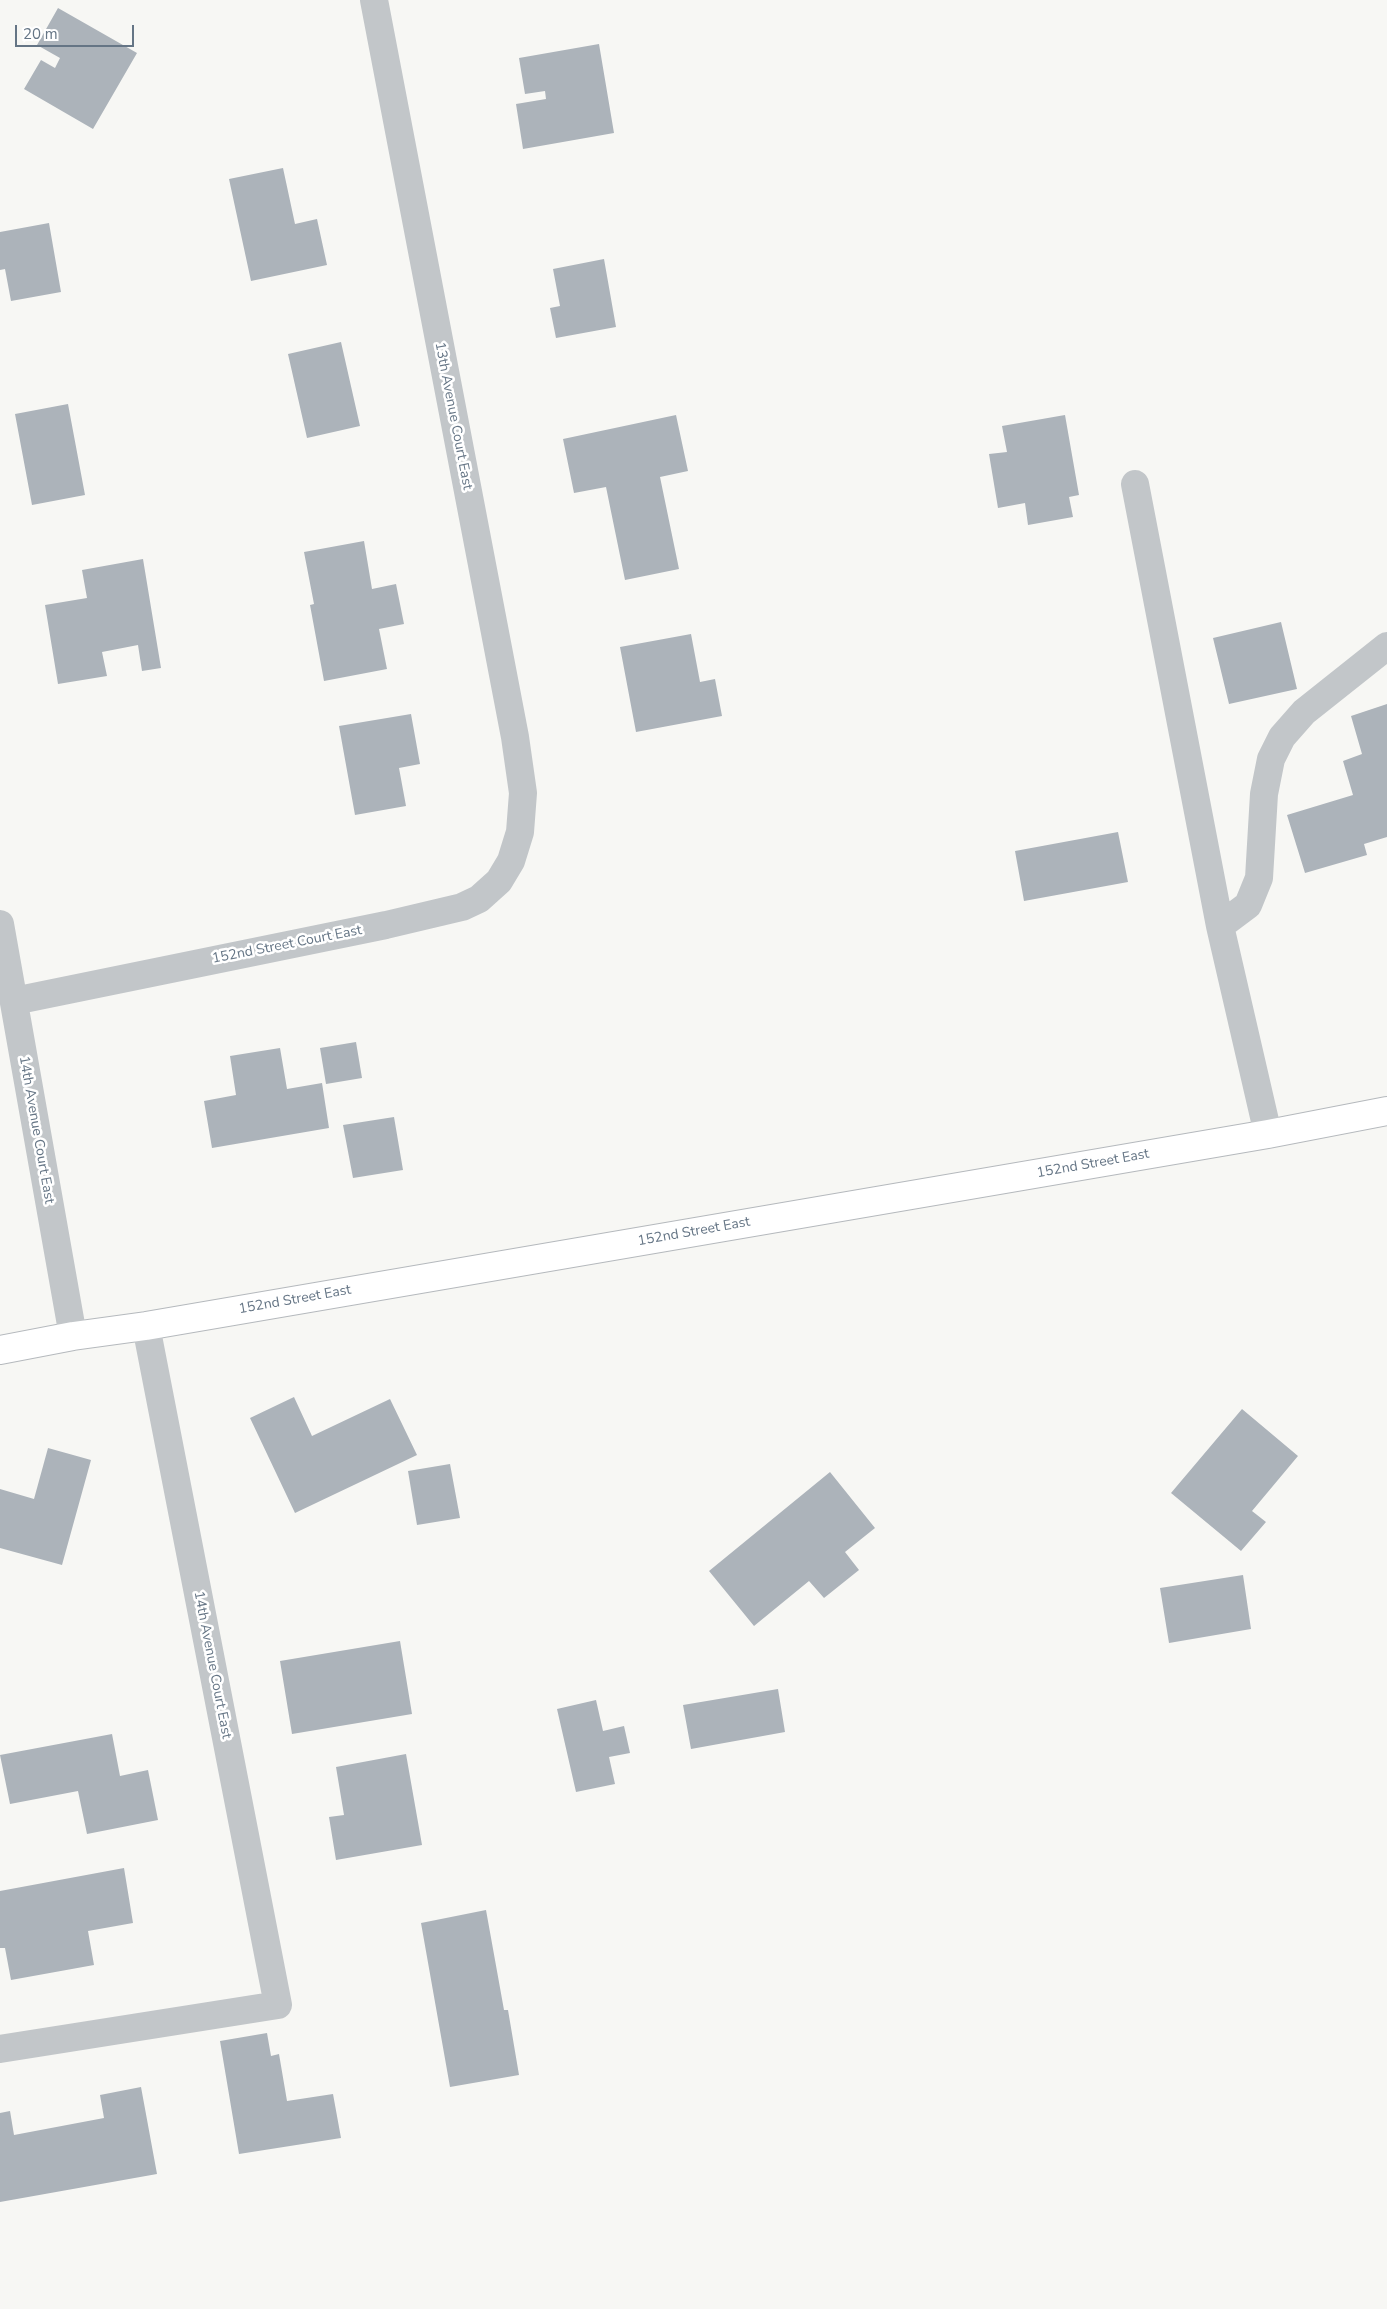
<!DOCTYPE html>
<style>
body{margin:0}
#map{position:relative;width:1387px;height:2309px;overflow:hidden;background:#f7f7f4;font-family:"Nunito Sans",sans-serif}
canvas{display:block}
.scale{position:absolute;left:15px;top:25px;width:119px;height:22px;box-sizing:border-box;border:2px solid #657585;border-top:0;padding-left:6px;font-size:15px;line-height:18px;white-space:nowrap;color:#657585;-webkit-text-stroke:4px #fff;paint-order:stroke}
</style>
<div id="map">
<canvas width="1387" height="2309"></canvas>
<div class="scale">20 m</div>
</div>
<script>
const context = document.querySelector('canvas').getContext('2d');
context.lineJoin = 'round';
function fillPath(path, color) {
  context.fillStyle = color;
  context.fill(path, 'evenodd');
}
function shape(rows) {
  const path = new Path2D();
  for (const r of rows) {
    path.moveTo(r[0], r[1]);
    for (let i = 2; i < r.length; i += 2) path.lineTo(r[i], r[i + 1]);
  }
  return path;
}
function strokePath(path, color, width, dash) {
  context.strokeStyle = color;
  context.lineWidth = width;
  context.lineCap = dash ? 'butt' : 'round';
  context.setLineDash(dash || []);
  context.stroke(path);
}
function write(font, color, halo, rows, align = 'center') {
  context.font = font + ' "Nunito Sans",sans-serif';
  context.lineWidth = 5;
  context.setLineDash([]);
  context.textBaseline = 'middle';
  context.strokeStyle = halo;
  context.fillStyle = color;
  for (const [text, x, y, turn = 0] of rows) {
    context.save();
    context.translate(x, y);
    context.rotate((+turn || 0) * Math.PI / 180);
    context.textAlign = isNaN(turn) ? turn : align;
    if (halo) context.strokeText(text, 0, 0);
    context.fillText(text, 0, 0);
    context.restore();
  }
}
const building = shape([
 [58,8,137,53,93,129,24,89,41,60,55,68,60,58,37,45],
 [599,44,614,133,523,149,516,104,546,99,545,91,525,94,519,58],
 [283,168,295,224,317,219,327,265,251,281,229,179],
 [49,223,61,292,11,301,5,269,0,270,0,232],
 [604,259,616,327,556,338,550,308,560,306,553,269],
 [341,342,360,426,307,438,288,354],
 [68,404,85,495,32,505,15,414],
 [676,415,688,471,660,477,679,569,625,580,606,487,574,493,563,439],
 [1065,415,1079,495,1069,497,1073,517,1028,525,1025,503,998,508,989,454,1007,452,1002,426],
 [364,541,372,589,396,584,404,624,379,629,387,669,324,681,310,605,314,604,304,552],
 [143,559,161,668,142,671,138,645,102,652,107,676,58,684,45,605,87,598,82,570],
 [1281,622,1297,689,1229,704,1213,638],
 [691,634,700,682,715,679,722,716,636,732,620,647],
 [1387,704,1387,837,1364,844,1367,855,1305,873,1287,815,1353,795,1343,761,1362,754,1351,716],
 [411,714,420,764,399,768,406,806,355,815,339,726],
 [1118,832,1128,882,1024,901,1015,851],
 [356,1042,362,1078,326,1084,320,1048],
 [280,1048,287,1089,322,1083,329,1128,212,1148,204,1101,236,1095,230,1056],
 [394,1117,403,1170,353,1178,343,1125],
 [294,1397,312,1436,390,1399,417,1455,295,1513,250,1418],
 [1242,1409,1298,1456,1252,1511,1266,1522,1241,1551,1171,1493],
 [48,1448,91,1460,62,1565,0,1548,0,1489,34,1499],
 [450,1464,460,1518,417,1525,408,1471],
 [830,1472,875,1528,845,1552,859,1570,824,1598,809,1581,754,1626,709,1571],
 [1243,1575,1251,1629,1169,1643,1160,1588],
 [400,1641,412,1714,292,1734,280,1661],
 [778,1689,785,1732,691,1749,683,1705],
 [596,1700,603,1731,624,1726,630,1753,609,1757,615,1784,576,1792,557,1709],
 [112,1734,120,1776,148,1770,158,1820,87,1834,78,1791,10,1804,0,1755],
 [406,1754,422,1845,336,1860,329,1817,344,1815,336,1767],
 [124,1868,133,1923,88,1931,94,1965,11,1980,5,1948,0,1948,0,1891],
 [486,1910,504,2010,508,2010,519,2075,450,2087,421,1923],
 [267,2033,271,2056,279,2054,287,2101,333,2094,341,2138,239,2154,220,2041],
 [141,2087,157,2174,0,2202,0,2113,10,2111,14,2135,104,2118,100,2095]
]);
const minor = shape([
 [1135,484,1220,926,1268,1134],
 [0,924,73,1336],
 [1220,926,1248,905,1259,878,1264,794,1271,759,1282,737,1304,712,1387,646],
 [14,1001,386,925,462,907,479,899,499,881,511,861,520,832,523,793,515,737,374,0],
 [0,2049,278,2005,146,1326]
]);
const major = shape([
 [0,1350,73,1336,146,1326,1268,1134,1387,1111]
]);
const streetNames = [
 ["13th Avenue Court East",453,416,79],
 ["152nd Street Court East",287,945,-11],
 ["14th Avenue Court East",36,1130,80],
 ["152nd Street East",1093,1164,-10],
 ["152nd Street East",694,1232,-10],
 ["152nd Street East",295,1300,-10],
 ["14th Avenue Court East",212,1665,79]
];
fillPath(building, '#acb3ba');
strokePath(major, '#b5b9bd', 30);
strokePath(minor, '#c2c6c9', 28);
strokePath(major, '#fff', 28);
write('14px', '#657585', '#fff', streetNames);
</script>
